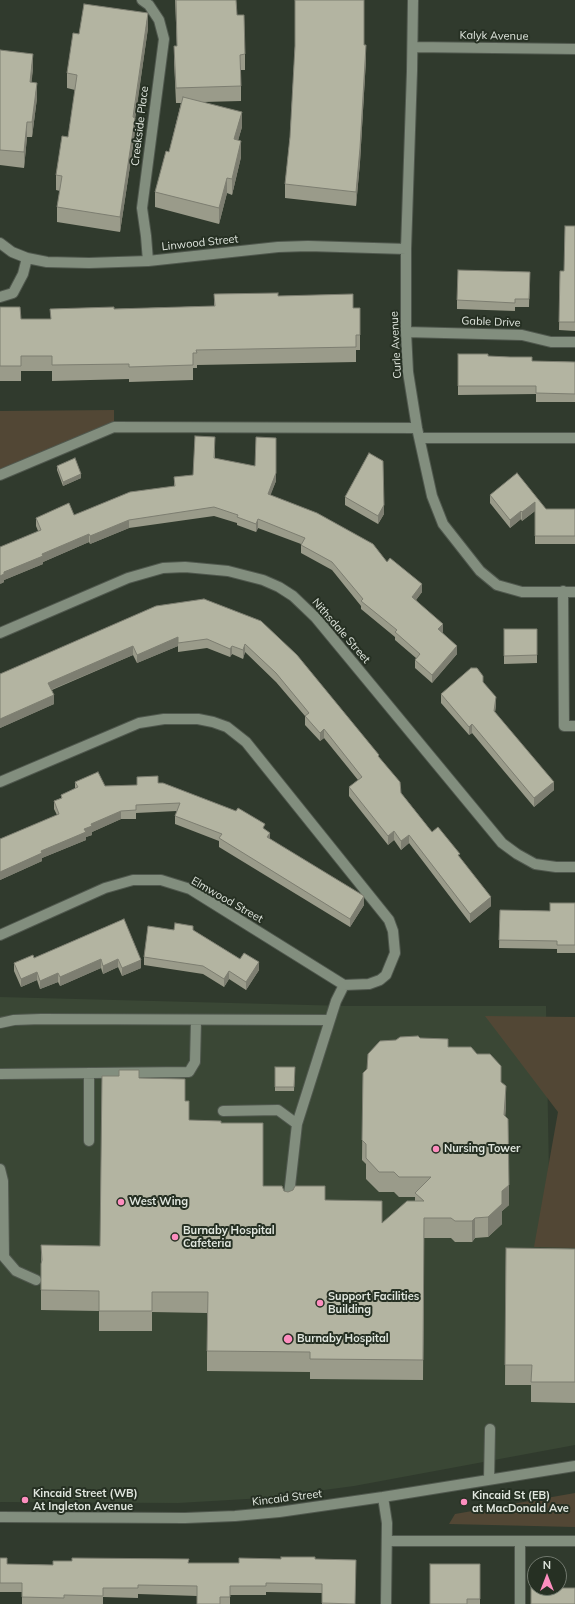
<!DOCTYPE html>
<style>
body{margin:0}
#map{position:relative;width:575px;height:1604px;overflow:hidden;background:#303a2d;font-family:Mulish,sans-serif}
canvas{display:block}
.north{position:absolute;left:527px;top:1556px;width:40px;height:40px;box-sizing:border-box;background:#263023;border:1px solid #71796e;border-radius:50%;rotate:0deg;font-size:11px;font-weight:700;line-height:16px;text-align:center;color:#e1e7df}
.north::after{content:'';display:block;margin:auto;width:14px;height:18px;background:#fd8ebf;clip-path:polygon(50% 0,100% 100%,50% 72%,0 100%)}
</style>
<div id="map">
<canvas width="575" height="1604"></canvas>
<div class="north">N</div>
</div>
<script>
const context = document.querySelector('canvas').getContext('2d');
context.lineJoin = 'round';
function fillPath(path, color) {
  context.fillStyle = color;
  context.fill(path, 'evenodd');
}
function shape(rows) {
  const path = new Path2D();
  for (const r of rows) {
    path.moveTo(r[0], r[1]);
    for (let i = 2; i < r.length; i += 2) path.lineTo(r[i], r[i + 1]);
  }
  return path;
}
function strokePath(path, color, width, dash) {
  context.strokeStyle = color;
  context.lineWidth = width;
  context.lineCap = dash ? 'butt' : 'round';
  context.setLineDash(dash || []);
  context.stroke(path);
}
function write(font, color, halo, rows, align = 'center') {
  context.font = font + ' Mulish,sans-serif';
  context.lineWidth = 4;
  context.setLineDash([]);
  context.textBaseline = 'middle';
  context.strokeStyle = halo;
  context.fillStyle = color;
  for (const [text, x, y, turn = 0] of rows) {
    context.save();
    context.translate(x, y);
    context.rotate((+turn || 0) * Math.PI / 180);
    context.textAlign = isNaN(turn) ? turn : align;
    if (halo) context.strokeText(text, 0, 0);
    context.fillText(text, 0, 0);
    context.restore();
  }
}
const built = shape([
 [0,997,348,1006,546,1006,550,1231,575,1232,575,1445,354,1486,264,1498,178,1503,0,1502]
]);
const green = shape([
 [114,410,114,427,0,475,0,411],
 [485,1016,575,1017,575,1248,534,1247,558,1112],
 [575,1493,575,1527,449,1524,455,1514]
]);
const minor = shape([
 [142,0,149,5,159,20,164,39,142,208,146,236,148,261],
 [413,0,412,71,406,249,406,332,408,372,417,428,432,496,443,524,480,571,497,585,522,592,575,592],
 [413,47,575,49],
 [0,243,12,252,27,258,47,262,89,263,148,261,278,247,308,246,406,249],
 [0,297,13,293,23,274,27,258],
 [406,332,522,335,551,342,575,342],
 [420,438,575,438],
 [0,475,114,427,417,428],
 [563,591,564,726,575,726],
 [0,633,128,578,163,568,185,567,228,571,263,580,279,587,293,596,316,618,502,843,517,854,535,864,556,867,575,867],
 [0,782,139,723,164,719,198,719,213,722,227,727,246,742,389,920,393,931,395,953,386,975,380,980,369,984,344,985],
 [0,935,105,888,133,880,161,880,190,889,344,985],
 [0,1023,14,1020,41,1019,330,1020],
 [89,1073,89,1141],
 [0,1074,189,1072,195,1062,196,1021],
 [223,1111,278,1110,297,1124],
 [0,1169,3,1181,4,1257,16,1271,36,1280],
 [288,1204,297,1124,336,1001,344,985],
 [489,1480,490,1429],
 [383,1497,387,1523,386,1604],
 [0,1517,185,1518,235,1516,279,1512,383,1497,575,1466],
 [387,1541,575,1541],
 [520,1541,520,1604]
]);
const wall = shape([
 [175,0,236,0,237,15,245,54,245,70,241,70,241,101,203,102,242,127,238,140,241,157,232,195,227,193,219,224,155,207,155,192,169,152,181,103,176,103,174,61,174,46,177,46],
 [148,28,135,119,135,133,120,232,57,222,57,207,60,191,56,190,56,175,68,137,75,90,67,88,67,73,79,34],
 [364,45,366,59,360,162,356,206,285,198,285,184,290,137,295,46],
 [0,50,33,69,31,82,37,98,32,137,27,137,24,168,0,165],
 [575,226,575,331,559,330,560,271,564,271],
 [530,272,529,307,515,307,515,311,457,309,457,300],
 [214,294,278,296,353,308,360,335,360,350,356,350,356,362,197,365,197,368,193,368,193,380,129,382,129,379,52,381,52,371,21,371,21,381,0,381,0,307,21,319,50,319,114,309,214,306],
 [458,354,488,356,532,361,575,362,575,402,536,402,536,394,458,395],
 [215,445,215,458,276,481,270,495,387,562,422,592,416,600,443,632,442,632,457,654,432,683,415,668,415,660,416,658,395,640,395,637,361,609,361,606,332,570,301,553,301,544,258,528,256,532,237,525,237,523,214,516,129,528,90,544,89,542,43,562,43,564,4,580,4,582,0,584,38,531,36,526,36,518,74,515,174,486,174,477,193,475],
 [57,466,81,478,63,486,57,470],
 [490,495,546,509,575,509,575,544,535,544,535,511,522,521,521,519,510,528,490,503],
 [345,497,384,514,378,524,345,505],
 [204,599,379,758,401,793,432,832,460,858,491,906,470,923,409,843,401,850,394,840,388,845,349,796,349,787,358,780,324,738,320,741,305,725,305,716,276,682,245,652,243,659,232,654,230,657,207,648,178,652,178,646,137,663,133,655,52,690,54,704,0,728,0,674],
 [504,629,537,629,537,663,504,664],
 [483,682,496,705,495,712,554,790,534,807,472,733,469,735,441,703,441,694],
 [137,777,158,783,265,830,270,839,364,905,350,927,219,847,219,841,175,824,175,816,177,811,136,813,136,819,121,819,92,832,92,835,86,837,86,840,42,858,42,861,0,880,0,839,57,815,54,809,54,801,61,798,61,795,75,789,75,782,105,786,137,785],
 [575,903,575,953,557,953,557,949,499,948,500,910,550,911],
 [124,919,141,968,122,976,118,967,103,974,101,968,60,986,58,982,40,989,37,980,21,987,14,971,14,963,34,958],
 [174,930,193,930,240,959,259,970,246,990,229,979,224,987,203,974,144,965,144,957],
 [420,1038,448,1047,501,1082,506,1106,505,1116,509,1205,502,1211,502,1224,488,1237,475,1238,472,1242,455,1242,451,1238,424,1238,423,1380,310,1379,310,1372,207,1371,207,1313,152,1312,152,1331,99,1331,99,1311,41,1310,41,1245,100,1246,139,1078,185,1101,189,1120,221,1123,263,1186,288,1192,325,1200,382,1223,415,1201,415,1197,399,1197,394,1192,379,1192,366,1179,366,1164,362,1160,363,1073,396,1040],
 [275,1067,295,1067,294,1091,275,1091],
 [506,1248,575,1249,575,1403,531,1402,531,1385,505,1385],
 [0,1558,7,1564,53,1565,188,1563,239,1563,315,1559,355,1604,322,1604,322,1593,266,1592,266,1595,230,1595,230,1604,197,1604,197,1596,138,1594,138,1598,103,1597,103,1604,22,1604,22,1592,0,1592],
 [480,1564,480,1604,430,1604]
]);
const shadedWall = shape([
 [148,13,148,28,135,119,135,133,120,232,120,217],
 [366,45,366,59,360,162,356,206,356,192],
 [33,54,33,69,30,98,30,82],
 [37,83,37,98,32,137,32,122],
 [242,112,242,127,234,155,234,139],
 [27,122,27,137,24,168,24,152],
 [241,141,241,157,232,195,232,179],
 [227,178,227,193,219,224,219,208],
 [276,438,276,481,268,502,268,494],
 [81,474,81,478,63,486,63,482],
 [535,502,535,511,522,521,522,512],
 [384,505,384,514,378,524,378,516],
 [521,511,521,519,510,528,510,520],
 [258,519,258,528,256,532,256,524],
 [129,520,129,528,90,544,90,536],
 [89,534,89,542,43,562,43,564,4,580,4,582,0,584,0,576,4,572,42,554],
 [422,584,422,592,412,605,412,597],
 [443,624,443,632,438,637,438,629],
 [178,637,178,646,137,663,137,655],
 [245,644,245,652,243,659,243,650],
 [133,646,133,655,48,691,48,683],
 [232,646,232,654,230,657,230,649],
 [457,646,457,654,432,683,432,675],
 [54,695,54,704,0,728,0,719],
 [496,697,496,705,494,719,494,711],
 [472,724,472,733,469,735,469,727],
 [324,729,324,738,320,741,320,733],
 [554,782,554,790,534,807,534,798],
 [121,811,121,819,92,832,92,835,86,837,86,840,42,858,42,861,0,880,0,872,84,829,91,824],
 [394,831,394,840,388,845,388,836],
 [270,833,270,841,267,837],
 [409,835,409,843,401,850,401,841],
 [364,896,364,905,350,927,350,919],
 [491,897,491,906,470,923,470,914],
 [101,959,101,968,60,986,60,977],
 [118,959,118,967,103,974,103,966],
 [141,960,141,968,122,976,122,968],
 [259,962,259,970,246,990,246,982],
 [229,971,229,979,224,987,224,979],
 [37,972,37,980,21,987,21,979],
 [58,973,58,982,40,989,40,981],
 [506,1086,506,1106,504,1135,504,1115],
 [509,1185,509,1205,502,1211,502,1224,488,1237,488,1217,502,1191],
 [475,1218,475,1238,472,1242,472,1221]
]);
const building = shape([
 [176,0,236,0,237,15,244,15,245,54,240,55,241,86,176,88,174,46,177,46,176,0],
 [295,0,364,0,364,45,366,45,360,148,356,192,285,184,290,137,295,46,295,0],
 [84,4,148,13,133,117,135,118,120,217,57,207,62,176,56,175,62,136,68,137,77,75,67,73,73,33,79,34,84,4],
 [0,50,33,54,30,82,37,83,32,122,27,122,24,152,0,150,0,50],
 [183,97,242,112,234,139,241,141,232,179,227,178,219,208,155,192,166,151,169,152,183,97],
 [565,226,575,226,575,322,559,322,560,271,564,271,565,226],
 [458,270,530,272,529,299,515,299,515,303,457,300,458,270],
 [278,293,278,296,353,294,353,308,360,308,360,335,356,335,356,347,196,350,197,353,193,353,193,365,129,367,129,364,52,365,52,356,21,356,21,366,0,366,0,307,20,307,21,319,51,319,50,309,114,307,114,309,215,306,214,294,278,293],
 [458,354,488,354,488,356,510,357,532,357,532,361,575,362,575,394,536,393,536,386,458,386,458,354],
 [195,436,215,437,214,458,255,466,256,437,276,438,276,473,268,494,317,513,373,544,387,562,390,558,422,584,412,597,443,624,438,629,457,646,432,675,415,660,420,654,395,632,397,630,361,601,363,599,332,562,301,545,305,538,258,519,256,524,237,517,238,515,214,507,129,520,90,536,89,534,42,554,43,556,4,572,4,574,0,576,0,547,41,530,36,518,69,503,74,515,130,492,175,486,174,477,193,475,195,436],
 [369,453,383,461,384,505,378,516,345,497,369,453],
 [75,458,81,474,63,482,57,466,75,458],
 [517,473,546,509,575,509,575,536,535,536,535,502,522,512,521,511,510,520,490,495,517,473],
 [204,599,261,621,297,655,379,755,378,756,400,782,401,793,432,832,438,827,460,854,458,855,491,897,470,914,409,835,401,841,394,831,388,836,349,787,362,777,324,729,320,733,305,716,309,713,276,673,245,644,243,650,232,646,230,649,207,639,178,643,178,637,137,655,133,646,48,683,54,695,0,719,0,674,156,606,204,599],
 [504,629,537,629,537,655,504,656,504,629],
 [471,668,477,668,483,676,483,682,496,697,494,711,554,782,534,798,472,724,469,727,441,694,471,668],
 [98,772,105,786,137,785,137,777,158,776,158,783,163,783,236,811,238,808,265,824,263,828,270,833,267,837,364,896,350,919,219,838,222,834,175,816,180,803,136,805,136,810,121,811,91,824,92,826,84,829,86,832,41,851,42,853,0,872,0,839,59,814,54,801,62,798,61,795,78,787,75,782,98,772],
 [550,903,575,903,575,945,557,945,557,941,499,940,500,910,550,911,550,903],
 [124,919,141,960,122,968,118,959,103,966,101,959,60,977,58,973,40,981,37,972,21,979,14,963,33,955,34,958,124,919],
 [175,923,193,926,193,930,240,959,244,953,259,962,246,982,229,971,224,979,203,966,144,957,148,926,174,930,175,923],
 [418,1036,420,1038,448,1039,448,1047,471,1047,477,1054,490,1054,501,1066,501,1082,506,1086,504,1115,508,1119,509,1185,502,1191,502,1204,488,1217,475,1218,472,1221,455,1221,451,1218,424,1218,423,1360,310,1359,310,1352,207,1351,208,1292,152,1292,152,1311,99,1311,99,1291,41,1290,41,1264,42,1260,41,1245,100,1246,102,1076,119,1076,119,1070,139,1070,139,1078,185,1079,185,1101,189,1101,189,1120,221,1121,221,1123,263,1123,263,1186,282,1186,284,1191,288,1192,293,1190,295,1186,325,1186,325,1200,382,1201,382,1223,407,1201,424,1201,415,1193,431,1177,399,1177,394,1172,379,1172,366,1158,366,1144,362,1140,363,1073,367,1069,368,1054,380,1041,396,1040,400,1037,418,1036],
 [275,1067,295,1067,294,1087,275,1087,275,1067],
 [506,1248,575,1249,575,1382,531,1382,532,1365,505,1365,506,1248],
 [281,1557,315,1557,315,1559,356,1560,355,1604,322,1603,322,1584,266,1583,266,1586,230,1586,230,1597,220,1597,220,1604,197,1604,197,1586,138,1585,138,1588,103,1588,103,1596,64,1595,64,1598,22,1597,22,1583,0,1583,0,1558,7,1558,7,1564,53,1565,53,1561,72,1561,72,1558,189,1559,188,1563,239,1563,239,1558,281,1559,281,1557],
 [430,1564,480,1564,480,1599,467,1599,467,1604,430,1604,430,1564],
 [531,1587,535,1587,535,1588,575,1588,575,1604,531,1604,531,1587]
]);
const markers = [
 [436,1149,4,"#fd8ebf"],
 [121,1202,4,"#fd8ebf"],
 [175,1237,4,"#fd8ebf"],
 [320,1303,4,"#fd8ebf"],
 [288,1339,5,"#fd8ebf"],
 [25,1500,4,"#fd8ebf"],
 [464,1502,4,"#fd8ebf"]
];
const streetNames = [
 ["Kalyk Avenue",494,36,1],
 ["Creekside Place",140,126,-83],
 ["Linwood Street",200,243,-6],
 ["Gable Drive",491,322,2],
 ["Curle Avenue",396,345,-93],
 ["Nithsdale Street",341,631,49],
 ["Elmwood Street",227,900,30],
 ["Kincaid Street",287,1498,-7]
];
const poiNames = [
 ["Nursing Tower",444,1149],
 ["West Wing",129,1202],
 ["Burnaby Hospital",183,1231],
 ["Cafeteria",183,1244],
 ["Support Facilities",328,1297],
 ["Building",328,1310],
 ["Burnaby Hospital",297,1339],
 ["Kincaid Street (WB)",33,1494],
 ["At Ingleton Avenue",33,1507],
 ["Kincaid St (EB)",472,1496],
 ["at MacDonald Ave",472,1509]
];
fillPath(built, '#3a4735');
fillPath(green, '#524735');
strokePath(minor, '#50584e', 12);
strokePath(minor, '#828e7e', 10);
fillPath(wall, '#9a9b8a');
fillPath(shadedWall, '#7d7e71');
fillPath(building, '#b3b4a1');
strokePath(building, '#7d7e71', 1);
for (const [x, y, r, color] of markers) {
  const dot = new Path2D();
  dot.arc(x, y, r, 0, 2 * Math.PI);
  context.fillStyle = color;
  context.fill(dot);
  strokePath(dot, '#263023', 1.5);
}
write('11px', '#e1e7df', '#263023', streetNames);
write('bold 11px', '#e1e7df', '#263023', poiNames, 'left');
</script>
